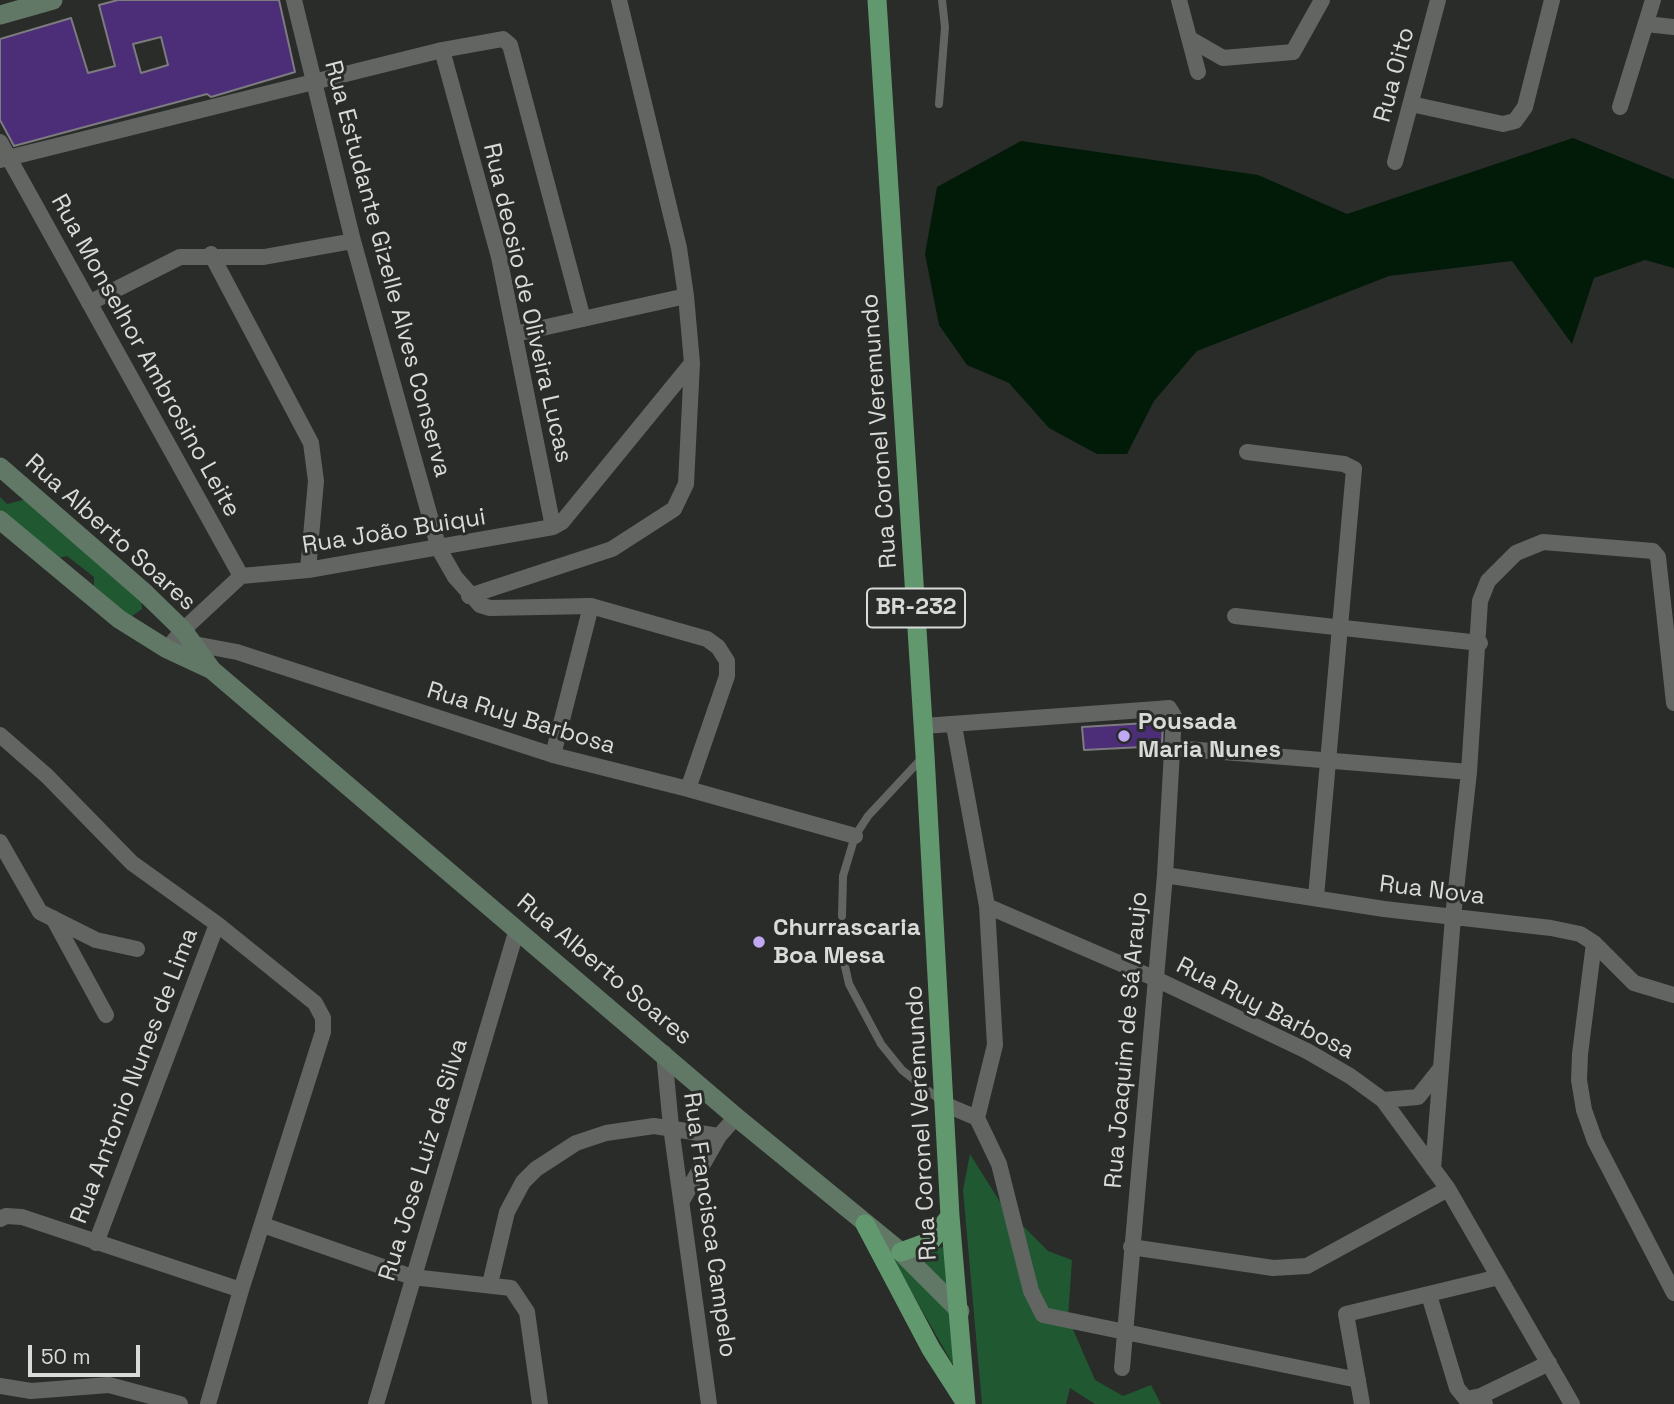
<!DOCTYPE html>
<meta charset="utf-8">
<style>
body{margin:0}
#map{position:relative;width:1674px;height:1404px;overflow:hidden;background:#292c29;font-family:"Space Grotesk",sans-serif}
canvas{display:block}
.scale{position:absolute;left:28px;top:1345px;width:112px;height:32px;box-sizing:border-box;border:4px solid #d9dbd9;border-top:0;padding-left:9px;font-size:21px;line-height:24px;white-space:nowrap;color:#d9dbd9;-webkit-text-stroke:5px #292c29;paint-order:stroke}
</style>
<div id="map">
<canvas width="1674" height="1404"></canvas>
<div class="scale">50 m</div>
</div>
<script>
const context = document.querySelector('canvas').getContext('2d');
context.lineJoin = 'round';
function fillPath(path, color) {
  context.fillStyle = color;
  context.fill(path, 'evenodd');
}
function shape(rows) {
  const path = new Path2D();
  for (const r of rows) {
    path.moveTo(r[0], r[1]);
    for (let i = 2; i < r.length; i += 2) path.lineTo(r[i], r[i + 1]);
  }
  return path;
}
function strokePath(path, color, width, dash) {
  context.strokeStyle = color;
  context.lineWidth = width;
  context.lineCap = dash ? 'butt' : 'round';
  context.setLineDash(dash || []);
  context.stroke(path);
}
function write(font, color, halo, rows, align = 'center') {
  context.font = font + ' "Space Grotesk",sans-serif';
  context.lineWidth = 6;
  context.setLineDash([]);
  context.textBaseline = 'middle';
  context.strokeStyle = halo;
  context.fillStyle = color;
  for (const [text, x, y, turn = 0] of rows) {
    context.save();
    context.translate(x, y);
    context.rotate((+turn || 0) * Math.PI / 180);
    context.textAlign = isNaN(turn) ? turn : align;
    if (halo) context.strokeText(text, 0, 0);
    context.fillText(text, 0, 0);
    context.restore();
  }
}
const green = shape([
 [0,497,7,504,27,499,141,601,142,609,129,618,94,588,94,577,67,556,54,559,0,513],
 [970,1154,1002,1205,1048,1251,1072,1260,1068,1318,1095,1380,1123,1396,1151,1385,1161,1404,1095,1404,1070,1388,1066,1404,982,1404,963,1190],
 [879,1235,955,1320,959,1375],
 [943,1247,951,1292,917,1253]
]);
const water = shape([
 [1573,138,1674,179,1674,268,1645,260,1594,278,1572,344,1512,261,1389,276,1197,351,1154,401,1127,454,1097,454,1049,428,1009,383,967,365,939,325,925,254,937,187,1021,141,1258,175,1347,214]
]);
const building = shape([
 [118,0,279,0,295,72,211,97,207,94,14,146,0,120,0,39,71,18,88,73,115,66,99,5,118,0],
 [161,37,168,65,141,73,133,44,161,37],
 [1163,722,1162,746,1084,750,1082,727,1163,722]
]);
const service = shape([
 [939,104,945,27,942,0],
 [842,916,843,876,855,836,868,816,923,757],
 [844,962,849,984,881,1044,902,1070,940,1100]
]);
const minor = shape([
 [294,0,353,241,439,549,455,577,480,605,490,608,591,606,707,639,718,647,727,661,727,676,688,789],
 [1179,0,1198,72],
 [1646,24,1674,27],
 [1190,39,1223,58,1293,52,1322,0],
 [442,50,499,257,553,527],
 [1411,104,1503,124,1515,121,1525,107,1552,0],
 [1620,107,1653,0],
 [0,142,241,576],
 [0,160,442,50,503,39,510,45,583,319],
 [1395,162,1438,0],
 [211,254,311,443,316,481,308,570],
 [89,303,180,257,264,257,353,241],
 [515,334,686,296],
 [1247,452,1344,464,1354,469,1316,897],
 [241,576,308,570,553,527,562,522,692,363],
 [469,596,612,549,674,509,686,484,692,363,686,296,679,248,619,0],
 [1235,616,1480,643],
 [167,649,183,630,241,576],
 [187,650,194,644,237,652,553,755,688,789,855,836],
 [924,726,1157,709,1169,708,1174,716,1165,875,1122,1368],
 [954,726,987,906,995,1045,977,1118],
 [0,735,47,776,132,863,217,924,315,1003,323,1018,323,1032,241,1290,208,1404],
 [1174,748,1469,772],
 [553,755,591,606],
 [0,842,40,912,96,940,137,949],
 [1165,875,1384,909,1551,928,1580,934,1594,943,1634,983,1674,995],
 [987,906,1156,979,1307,1051,1350,1076,1383,1100,1448,1189,1572,1404],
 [53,918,106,1015],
 [1594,943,1580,1054,1579,1080,1584,1110,1595,1141,1674,1293],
 [664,1053,671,1127,709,1404],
 [1383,1100,1418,1097,1441,1068],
 [944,1104,977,1118,999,1164,1031,1291,1043,1315,1358,1380],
 [1433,1169,1453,917,1469,772,1480,601,1488,581,1516,553,1543,542,1653,551,1658,557,1674,703],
 [683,1199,719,1136,736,1117],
 [0,1219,6,1216,22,1217,241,1290],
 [263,1225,412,1277,511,1288,527,1312,540,1404],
 [96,1243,217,924],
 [1131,1247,1273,1268,1307,1266,1448,1189],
 [490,1284,507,1212,523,1182,536,1169,576,1143,606,1133,654,1126,719,1136],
 [1429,1295,1457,1388,1466,1399,1481,1396],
 [0,1386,31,1391,109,1385,180,1404],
 [376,1404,517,929],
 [1362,1404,1346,1314,1499,1277],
 [1485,1404,1481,1396,1549,1363]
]);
const secondary = shape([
 [0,15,53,0],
 [0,467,145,593,183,630,212,670,736,1117,901,1252,960,1311],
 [0,520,119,619,167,649,212,670]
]);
const trunk = shape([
 [877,0,925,755,950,1216,966,1404],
 [865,1224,931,1349,965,1402],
 [901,1252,931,1241,950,1216]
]);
const markers = [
 [1124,736,7,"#c1a8f3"],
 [759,942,7,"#c1a8f3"]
];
const shields = [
 [916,608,98]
];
const shieldNames = [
 ["BR-232",916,608]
];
const streetNames = [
 ["Rua Oito",1395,75,-75],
 ["Rua Estudante Gizelle Alves Conserva",387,269,75],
 ["Rua deosio de Oliveira Lucas",527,303,77],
 ["Rua Monselhor Ambrosino Leite",145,356,61],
 ["Rua Coronel Veremundo",880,431,-94],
 ["Rua João Buiqui",394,532,-9],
 ["Rua Alberto Soares",110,533,42],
 ["Rua Ruy Barbosa",521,719,17],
 ["Rua Nova",1432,891,7],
 ["Rua Alberto Soares",604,970,40],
 ["Rua Ruy Barbosa",1265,1009,27],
 ["Rua Joaquim de Sá Araujo",1127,1040,-85],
 ["Rua Antonio Nunes de Lima",135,1076,-69],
 ["Rua Coronel Veremundo",922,1123,-93],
 ["Rua Jose Luiz da Silva",424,1160,-73],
 ["Rua Francisca Campelo",709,1225,82]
];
const poiNames = [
 ["Pousada",1138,722],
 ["Maria Nunes",1138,750],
 ["Churrascaria",773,928],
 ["Boa Mesa",773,956]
];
fillPath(green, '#205931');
fillPath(water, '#021b08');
fillPath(building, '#4c2d78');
strokePath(building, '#7c7b7f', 2);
strokePath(service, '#626562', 8);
strokePath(minor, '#626562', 16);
strokePath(secondary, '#627866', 19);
strokePath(trunk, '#62986e', 19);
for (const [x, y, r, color] of markers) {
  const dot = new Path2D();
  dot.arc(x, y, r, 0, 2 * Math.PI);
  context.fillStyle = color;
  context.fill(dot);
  strokePath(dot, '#292c29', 2.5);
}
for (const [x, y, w] of shields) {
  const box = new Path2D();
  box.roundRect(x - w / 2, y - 19.5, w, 39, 5);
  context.fillStyle = '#292c29';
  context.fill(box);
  strokePath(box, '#d9dbd9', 2);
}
write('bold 23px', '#d9dbd9', null, shieldNames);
write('24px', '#d9dbd9', '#292c29', streetNames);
write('bold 24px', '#d9dbd9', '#292c29', poiNames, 'left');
</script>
